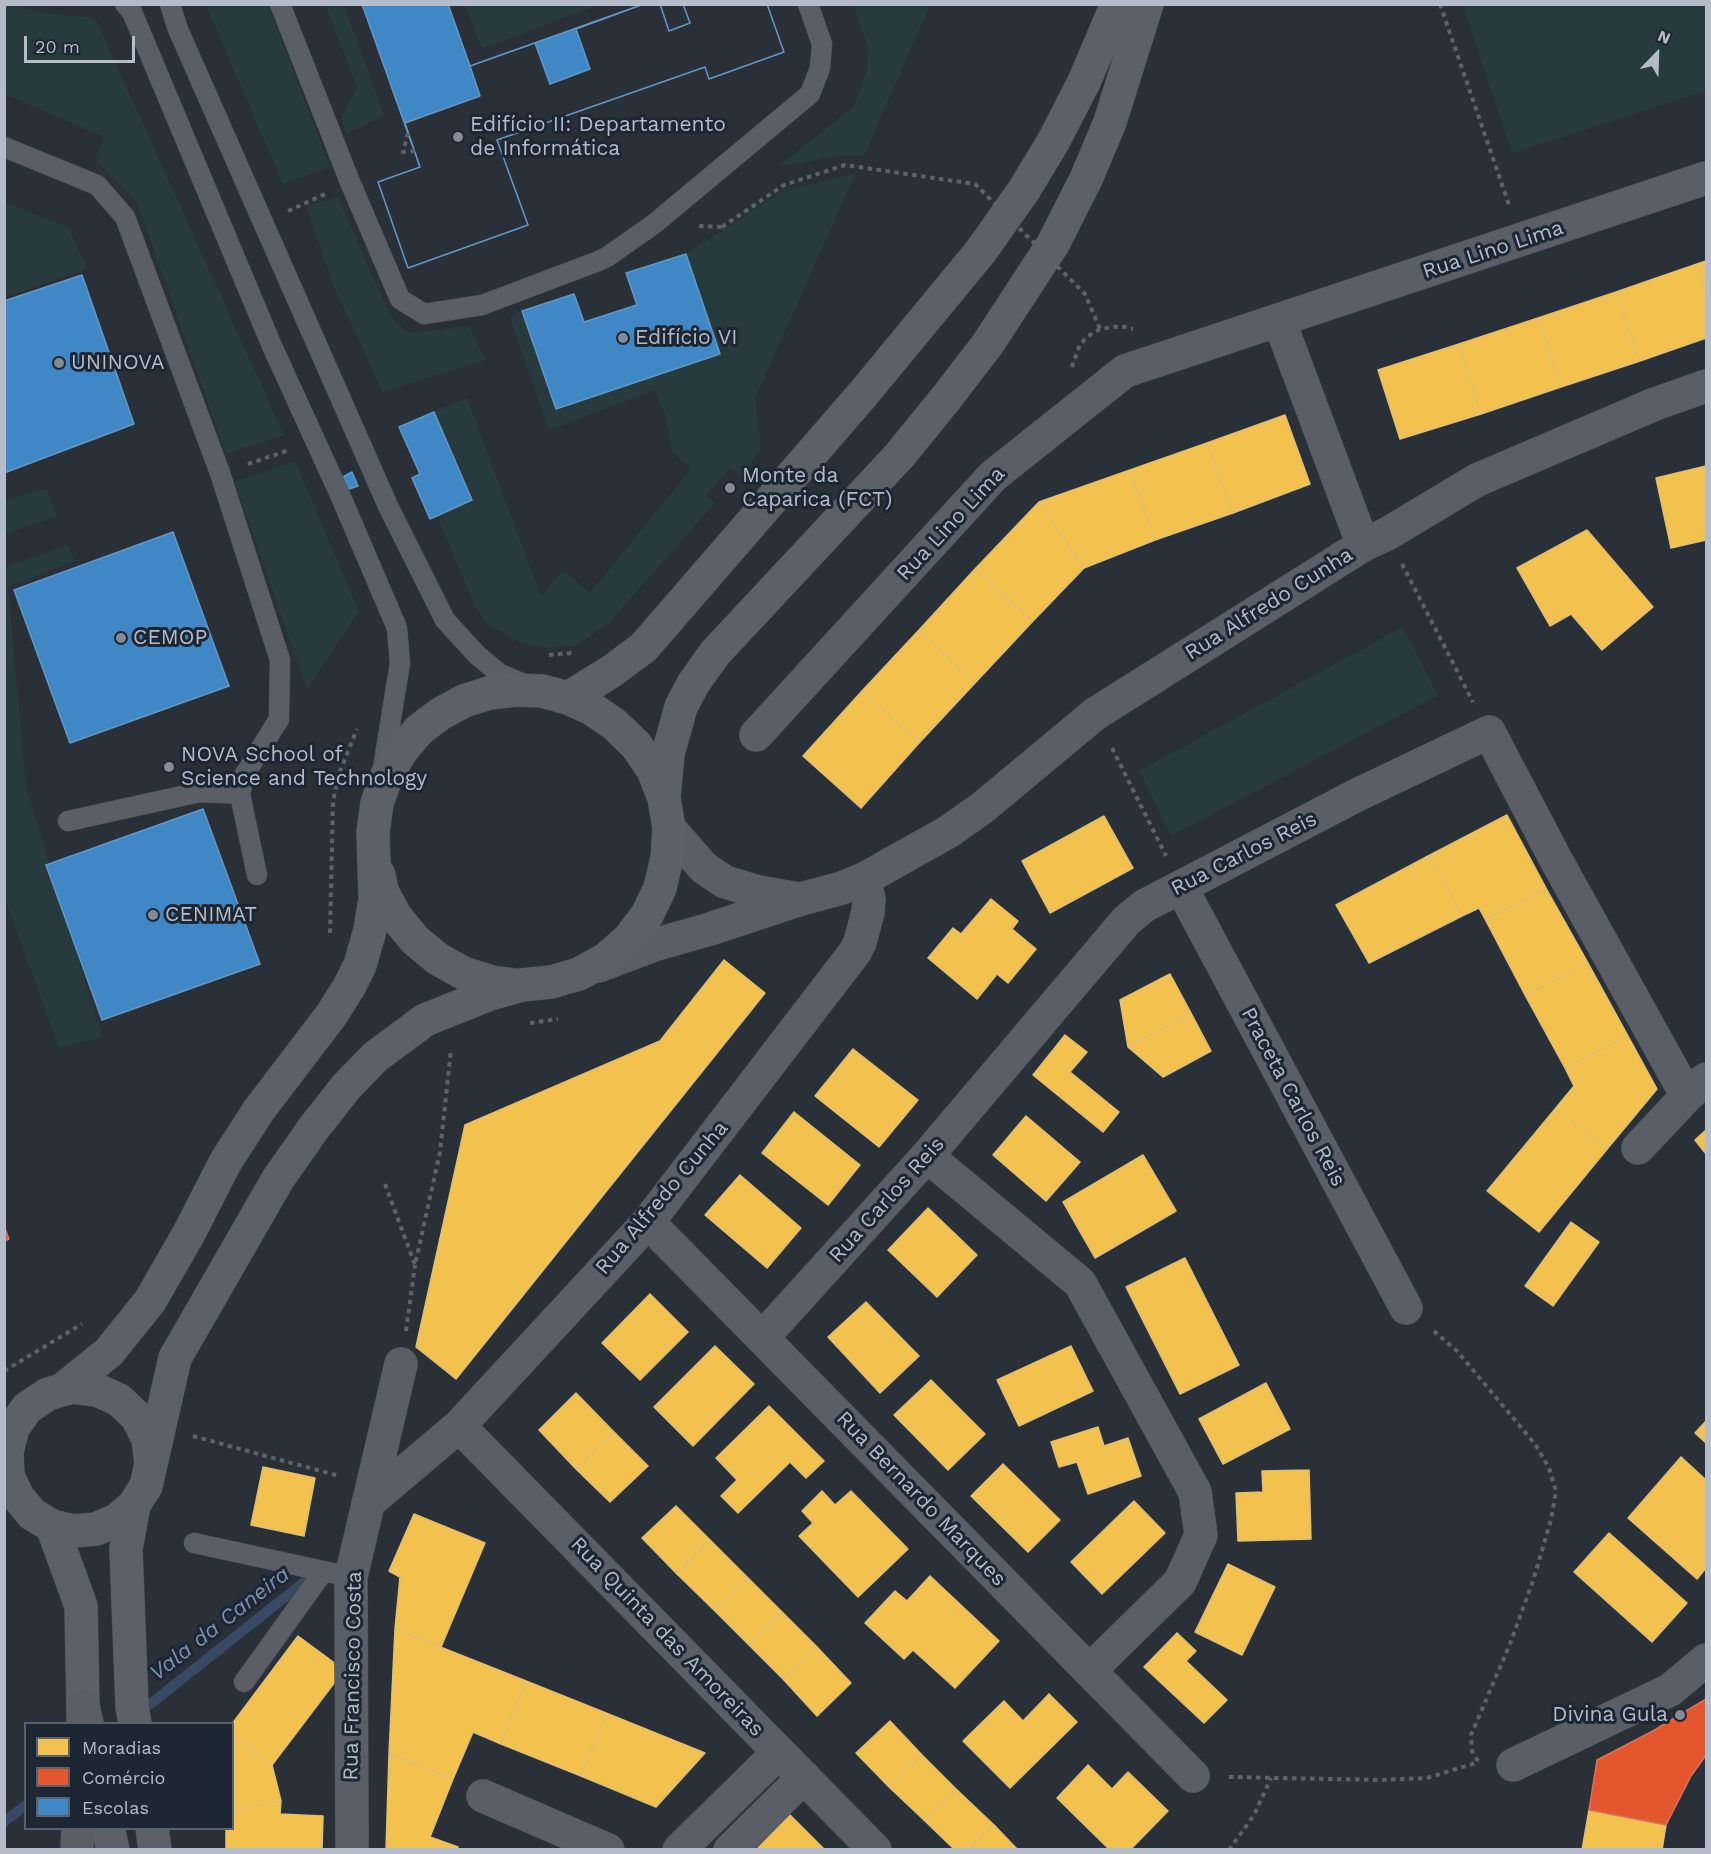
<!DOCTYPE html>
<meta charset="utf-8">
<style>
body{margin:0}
#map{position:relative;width:1711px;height:1854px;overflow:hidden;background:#2a3038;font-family:"Work Sans",sans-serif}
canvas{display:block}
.frame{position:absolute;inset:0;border:6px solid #b4bcc9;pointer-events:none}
.legend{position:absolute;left:24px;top:1722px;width:210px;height:108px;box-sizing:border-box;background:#1d2633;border:2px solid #59626f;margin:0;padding:8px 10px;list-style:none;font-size:18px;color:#b4bcc9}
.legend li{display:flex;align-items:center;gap:12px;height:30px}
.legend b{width:30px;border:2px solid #59626f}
.north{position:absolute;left:1627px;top:24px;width:60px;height:60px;-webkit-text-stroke:4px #1d2633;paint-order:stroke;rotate:23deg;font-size:16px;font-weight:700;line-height:24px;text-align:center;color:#b4bcc9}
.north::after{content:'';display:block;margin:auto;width:21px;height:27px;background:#b4bcc9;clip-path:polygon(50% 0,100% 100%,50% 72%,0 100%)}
.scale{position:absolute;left:24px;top:36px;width:111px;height:27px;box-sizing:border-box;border:3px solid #b4bcc9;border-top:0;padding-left:8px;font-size:18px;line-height:21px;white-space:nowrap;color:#b4bcc9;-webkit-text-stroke:4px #1d2633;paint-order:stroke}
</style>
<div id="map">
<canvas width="1711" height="1854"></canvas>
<div class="frame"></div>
<ul class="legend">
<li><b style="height:16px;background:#f2c14e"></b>Moradias</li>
<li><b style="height:16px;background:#e4572e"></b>Comércio</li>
<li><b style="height:16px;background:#3f88c5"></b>Escolas</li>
</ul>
<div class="north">N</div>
<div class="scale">20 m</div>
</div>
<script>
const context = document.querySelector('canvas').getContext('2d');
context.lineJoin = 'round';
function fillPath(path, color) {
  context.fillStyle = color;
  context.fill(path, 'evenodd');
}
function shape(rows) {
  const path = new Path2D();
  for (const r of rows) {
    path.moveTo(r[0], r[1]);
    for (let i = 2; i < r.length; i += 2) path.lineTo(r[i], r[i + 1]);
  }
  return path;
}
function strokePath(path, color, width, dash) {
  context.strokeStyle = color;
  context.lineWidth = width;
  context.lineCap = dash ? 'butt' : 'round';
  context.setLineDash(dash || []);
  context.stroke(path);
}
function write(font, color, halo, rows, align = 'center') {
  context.font = font + ' "Work Sans",sans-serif';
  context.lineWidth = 6;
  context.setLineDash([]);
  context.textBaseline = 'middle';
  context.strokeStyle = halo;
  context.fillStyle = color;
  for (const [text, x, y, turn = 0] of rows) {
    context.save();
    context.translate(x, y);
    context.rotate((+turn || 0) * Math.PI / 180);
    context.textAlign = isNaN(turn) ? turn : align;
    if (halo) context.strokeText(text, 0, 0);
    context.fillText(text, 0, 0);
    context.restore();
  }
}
const green = shape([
 [4,5,15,5,41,13,90,17,97,22,284,435,226,454,137,202,95,160,104,137,5,94],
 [206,5,268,5,330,167,283,184],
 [325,5,344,5,384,115,346,134,341,118,357,87],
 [465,5,597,5,482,49],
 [853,5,930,5,864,156,841,155,778,167,854,106,867,71,868,47],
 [1463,5,1706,5,1706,91,1512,153],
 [856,173,755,398,761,448,742,478,731,467,706,495,715,503,608,624,575,646,547,648,521,643,489,625,475,607,437,516,472,500,434,412,467,398,541,596,561,572,569,575,590,593,691,469,672,452,666,417,655,390,549,430,510,319,516,313,522,311,556,409,720,354,686,254,783,191],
 [338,197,387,309,397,324,411,333,469,326,485,360,383,392,335,290,306,206],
 [5,202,69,228,87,269,5,297],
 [295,461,359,611,307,690,235,482],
 [46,488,57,516,5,534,5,501],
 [68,545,75,561,8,587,26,786,102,1037,59,1048,5,899,5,567],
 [1403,627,1438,695,1171,836,1139,771]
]);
const homes = shape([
 [1706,261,1706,293,1697,264,1706,261],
 [1697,264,1706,293,1706,338,1640,361,1616,292,1697,264],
 [1616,292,1640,361,1561,387,1538,318,1616,292],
 [1538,318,1561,387,1481,414,1459,344,1538,318],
 [1459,344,1481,414,1400,439,1378,370,1459,344],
 [1285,415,1310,484,1233,513,1207,443,1285,415],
 [1207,443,1233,513,1155,540,1130,470,1207,443],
 [1706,466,1706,540,1671,548,1656,478,1706,466],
 [1130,470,1155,540,1084,568,1039,502,1130,470],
 [1039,502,1084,568,1033,621,975,569,1039,502],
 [1587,530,1653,607,1602,650,1571,614,1550,626,1517,568,1587,530],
 [975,569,1033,621,975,683,919,630,975,569],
 [919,630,975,683,919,743,862,691,919,630],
 [862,691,919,743,861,808,803,756,862,691],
 [1507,815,1547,890,1485,919,1479,908,1462,916,1430,855,1507,815],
 [1104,816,1133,868,1050,913,1022,861,1104,816],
 [1430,855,1462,916,1369,963,1336,905,1430,855],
 [1547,890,1588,963,1525,995,1485,919,1547,890],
 [991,899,1018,921,1012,929,1036,949,1008,983,997,974,977,999,928,958,953,928,961,934,991,899],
 [724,960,765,993,456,1379,416,1347,465,1125,660,1041,724,960],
 [1588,963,1628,1036,1565,1068,1525,995,1588,963],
 [1170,974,1191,1013,1128,1047,1120,1000,1170,974],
 [1191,1013,1211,1051,1163,1077,1128,1047,1191,1013],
 [1065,1035,1087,1052,1070,1072,1119,1112,1103,1132,1033,1075,1065,1035],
 [1628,1036,1657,1089,1608,1148,1555,1109,1574,1086,1565,1068,1628,1036],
 [853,1049,918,1100,879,1147,815,1096,853,1049],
 [1555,1109,1608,1148,1539,1232,1487,1191,1555,1109],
 [794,1112,860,1165,828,1205,762,1153,794,1112],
 [1026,1116,1080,1162,1046,1201,993,1155,1026,1116],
 [1706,1130,1706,1154,1695,1140,1706,1130],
 [1143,1155,1176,1211,1095,1258,1063,1202,1143,1155],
 [740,1175,801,1228,767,1268,705,1215,740,1175],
 [928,1208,977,1255,937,1297,888,1250,928,1208],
 [1571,1222,1599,1242,1553,1306,1525,1286,1571,1222],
 [1185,1258,1239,1365,1180,1394,1126,1287,1185,1258],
 [650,1294,688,1332,640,1380,602,1343,650,1294],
 [866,1302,919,1356,880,1393,828,1337,866,1302],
 [715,1346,754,1384,693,1446,654,1407,715,1346],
 [1071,1346,1093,1391,1019,1426,997,1380,1071,1346],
 [931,1380,985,1434,948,1470,894,1415,931,1380],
 [1266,1383,1290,1429,1223,1464,1199,1419,1266,1383],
 [576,1393,614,1432,576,1469,539,1430,576,1393],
 [769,1406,824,1461,806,1478,790,1462,738,1513,721,1496,737,1480,716,1458,769,1406],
 [1706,1421,1706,1443,1695,1433,1706,1421],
 [1098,1427,1104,1446,1128,1438,1141,1476,1088,1494,1077,1462,1059,1467,1051,1442,1098,1427],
 [614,1432,648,1466,610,1502,576,1469,614,1432],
 [1681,1457,1706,1480,1706,1568,1697,1579,1628,1518,1681,1457],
 [1003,1464,1060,1520,1028,1552,971,1496,1003,1464],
 [263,1467,315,1478,304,1536,251,1525,263,1467],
 [1309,1470,1311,1539,1238,1541,1236,1493,1263,1492,1262,1471,1309,1470],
 [822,1491,835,1505,851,1491,908,1549,858,1597,799,1536,813,1523,802,1511,822,1491],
 [1134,1501,1165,1533,1102,1594,1071,1562,1134,1501],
 [676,1506,710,1540,677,1574,642,1538,676,1506],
 [414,1514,485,1543,441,1647,395,1629,400,1577,389,1571,414,1514],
 [1609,1533,1687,1603,1652,1642,1574,1572,1609,1533],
 [710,1540,748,1578,715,1611,677,1574,710,1540],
 [1228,1564,1275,1587,1242,1655,1195,1632,1228,1564],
 [930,1576,999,1641,955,1688,913,1650,904,1659,865,1623,895,1591,907,1601,930,1576],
 [748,1578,782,1612,749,1645,715,1611,748,1578],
 [782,1612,817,1647,783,1679,749,1645,782,1612],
 [395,1629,526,1681,501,1744,473,1732,453,1779,389,1754,395,1629],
 [1177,1633,1196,1651,1186,1661,1227,1700,1204,1723,1144,1667,1177,1633],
 [298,1636,344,1670,272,1765,232,1735,232,1724,298,1636],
 [817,1647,851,1683,817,1716,783,1679,817,1647],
 [526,1681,606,1713,581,1776,501,1744,526,1681],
 [1049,1694,1077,1722,1010,1788,963,1741,1004,1701,1023,1721,1049,1694],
 [606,1713,705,1753,656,1807,581,1776,606,1713],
 [890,1721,922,1755,889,1787,856,1753,890,1721],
 [232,1735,272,1765,281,1801,232,1811,232,1735],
 [389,1754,453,1779,430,1837,458,1847,457,1850,386,1850,389,1754],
 [922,1755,956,1789,925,1821,889,1787,922,1755],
 [1088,1765,1112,1789,1128,1772,1168,1811,1130,1850,1110,1850,1057,1798,1088,1765],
 [956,1789,994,1825,968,1850,955,1850,925,1821,956,1789],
 [281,1801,280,1814,323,1816,322,1850,226,1850,226,1828,232,1828,232,1811,281,1801],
 [1589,1810,1666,1825,1662,1850,1582,1850,1589,1810],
 [790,1815,825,1850,756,1850,790,1815],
 [994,1825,1018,1850,968,1850,994,1825]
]);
const shops = shape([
 [4,1226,9,1239,4,1241,4,1226],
 [1706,1699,1706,1755,1691,1776,1666,1825,1589,1810,1597,1760,1653,1731,1706,1699]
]);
const schools = shape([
 [362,4,448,4,470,66,644,4,660,4,669,31,690,23,683,4,767,4,784,52,709,79,705,67,497,140,528,225,408,268,378,182,420,167,362,4],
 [644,4,660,4,669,31,690,23,683,4,767,4,784,52,709,79,705,67,497,140,528,225,408,268,378,182,420,167,405,123,480,96,470,66,535,43,550,84,590,69,576,29,644,4],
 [686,254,720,354,556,409,522,311,574,294,584,322,637,305,626,273,686,254],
 [82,275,134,424,4,473,4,301,82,275],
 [434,412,472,500,430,519,412,478,420,474,399,427,434,412],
 [352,472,358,486,349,489,343,477,352,472],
 [173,532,229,686,70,743,14,590,173,532],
 [203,809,260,964,102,1020,46,865,203,809]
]);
const stream = shape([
 [149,1705,313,1575],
 [4,1822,26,1805]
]);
const path = shape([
 [1440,4,1509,205],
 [408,133,403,152,415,151],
 [288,211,325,194],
 [699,226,722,227],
 [1072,367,1080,344,1091,334,1100,329,1121,326,1133,329],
 [248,464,289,450],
 [1402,564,1473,702],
 [549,655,572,653],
 [1112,748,1166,856],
 [330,933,333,802,338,776,357,729],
 [530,1023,558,1019],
 [385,1184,415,1265,440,1152,451,1049],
 [406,1331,415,1265],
 [1434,1331,1457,1351,1535,1444,1549,1468,1556,1491,1551,1520,1533,1581,1510,1644,1471,1735,1472,1751,1478,1761],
 [4,1371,82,1324],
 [193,1436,339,1476],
 [1229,1777,1379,1780,1427,1778,1479,1762],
 [1229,1850,1254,1815,1271,1778]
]);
const service = shape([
 [125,4,132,12,272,346,341,497,397,628,400,663,383,768],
 [170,4,177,27,388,506,445,620,477,655,500,674,526,685],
 [280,4,350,182,400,299,424,314,482,305,596,262,607,257,654,224,810,94,820,68,822,44,808,4],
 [4,147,97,185,125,217,220,473,280,660,279,719,245,774,240,794,257,875],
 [68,821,200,792,240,794],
 [194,1543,351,1577],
 [244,1682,323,1572]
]);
const minor = shape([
 [1279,320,1363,545],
 [756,735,993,476,1125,371,1706,178],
 [1181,887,1406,1308],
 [1638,1148,1687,1096,1706,1079],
 [927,1156,1080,1283,1195,1492,1201,1535,1180,1582,1090,1670],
 [648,1222,1193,1776],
 [763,1337,927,1156,1126,921,1144,906,1357,795,1489,732,1555,858,1687,1096],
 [459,1426,875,1850],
 [368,1503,459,1426,648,1222,855,952,860,942,868,912,869,899,864,879],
 [1513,1765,1670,1690,1706,1660],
 [483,1796,608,1850],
 [352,1850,351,1577,401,1364],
 [679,1850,779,1752],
 [730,1850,804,1777]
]);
const tertiary = shape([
 [669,828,704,868,725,882,759,892,799,899],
 [598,966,654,945,710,929,801,899,842,888,864,879,948,832,982,808,1095,714,1363,545,1387,534,1477,480,1655,404,1706,386]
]);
const primary = shape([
 [568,698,612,671,644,647,863,394,981,251,1024,190,1053,142,1084,82,1117,4],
 [664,797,668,754,681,707,693,684,715,653,900,455,947,397,987,345,1053,244,1086,179,1110,122,1147,4],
 [379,875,382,891,396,917,415,940,438,959,463,973,492,982,516,985],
 [62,1390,109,1352,150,1301,188,1235,226,1161,259,1110,332,1014,349,987,360,965,370,930,375,899,373,832,377,803,387,775,402,750,419,730,440,714,464,701,489,693,516,690,542,691,568,698,592,709,614,724,636,745,653,770,664,798,669,828,667,858,660,888,647,915,629,939,606,959,579,974,551,982,522,985,490,994,425,1020,375,1057,346,1087,313,1129,278,1179,175,1358,151,1464,146,1486,134,1505,117,1520,96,1529,73,1531,52,1526,32,1514,18,1497,8,1476,7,1452,13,1428,27,1408,48,1394,72,1387,97,1390,119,1400,137,1417,148,1439,151,1464],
 [134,1505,126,1549,132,1706,135,1724],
 [52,1526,81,1606,83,1706,87,1724],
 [108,1828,113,1850],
 [152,1828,155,1850]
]);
const trunk = shape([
 [83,1724,83,1706],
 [77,1850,78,1828]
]);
const pathBridge = shape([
 [722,227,784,185,845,165,975,184,1085,294,1100,329]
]);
const markers = [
 [458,137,6,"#848b96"],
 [623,338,6,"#848b96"],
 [59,363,6,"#848b96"],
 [730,488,6,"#848b96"],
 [121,638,6,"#848b96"],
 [169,767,6,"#848b96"],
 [153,915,6,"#848b96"],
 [1680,1715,6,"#848b96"]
];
const poiNames = [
 ["Edifício II: Departamento",470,125],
 ["de Informática",470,149],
 ["Edifício VI",635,338],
 ["UNINOVA",71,363],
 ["Monte da",742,476],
 ["Caparica (FCT)",742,500],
 ["CEMOP",133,638],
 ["NOVA School of",181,755],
 ["Science and Technology",181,779],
 ["CENIMAT",165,915],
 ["Divina Gula",1668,1715,"right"]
];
const streetNames = [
 ["Rua Lino Lima",1493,250,-18],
 ["Rua Lino Lima",951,524,-47],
 ["Rua Alfredo Cunha",1269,604,-32],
 ["Rua Carlos Reis",1244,854,-27],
 ["Praceta Carlos Reis",1293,1097,62],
 ["Rua Alfredo Cunha",662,1198,-50],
 ["Rua Carlos Reis",887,1200,-48],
 ["Rua Bernardo Marques",921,1499,46],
 ["Rua Quinta das Amoreiras",667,1637,46],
 ["Rua Francisco Costa",353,1676,-89]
];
const waterNames = [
 ["Vala da Caneira",220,1624,-38]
];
fillPath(green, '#273a3e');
fillPath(homes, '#f2c14e');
strokePath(homes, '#dfc073', 1.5);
fillPath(shops, '#e4572e');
strokePath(shops, '#d6755c', 1.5);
fillPath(schools, '#3f88c5');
strokePath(schools, '#6298c6', 1.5);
strokePath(stream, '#384963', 10);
strokePath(service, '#484c53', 21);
strokePath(minor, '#484c53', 34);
strokePath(tertiary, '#484c53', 34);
strokePath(primary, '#484c55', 34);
strokePath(trunk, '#474c53', 34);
strokePath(path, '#5d636a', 4, [4.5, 4.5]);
strokePath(service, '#5a5e66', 20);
strokePath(minor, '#5a5e66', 33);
strokePath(tertiary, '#5a5e66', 33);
strokePath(primary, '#5c6168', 33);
strokePath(trunk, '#5b5f64', 33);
strokePath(pathBridge, '#5d636a', 4, [4.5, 4.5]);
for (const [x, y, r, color] of markers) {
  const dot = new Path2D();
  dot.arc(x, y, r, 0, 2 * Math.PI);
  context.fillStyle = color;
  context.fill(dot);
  strokePath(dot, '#1d2633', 2);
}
write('21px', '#b4bcc9', '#1d2633', poiNames, 'left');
write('21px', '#b4bcc9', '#1d2633', streetNames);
write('italic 22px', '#7c92b1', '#1d2633', waterNames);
</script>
